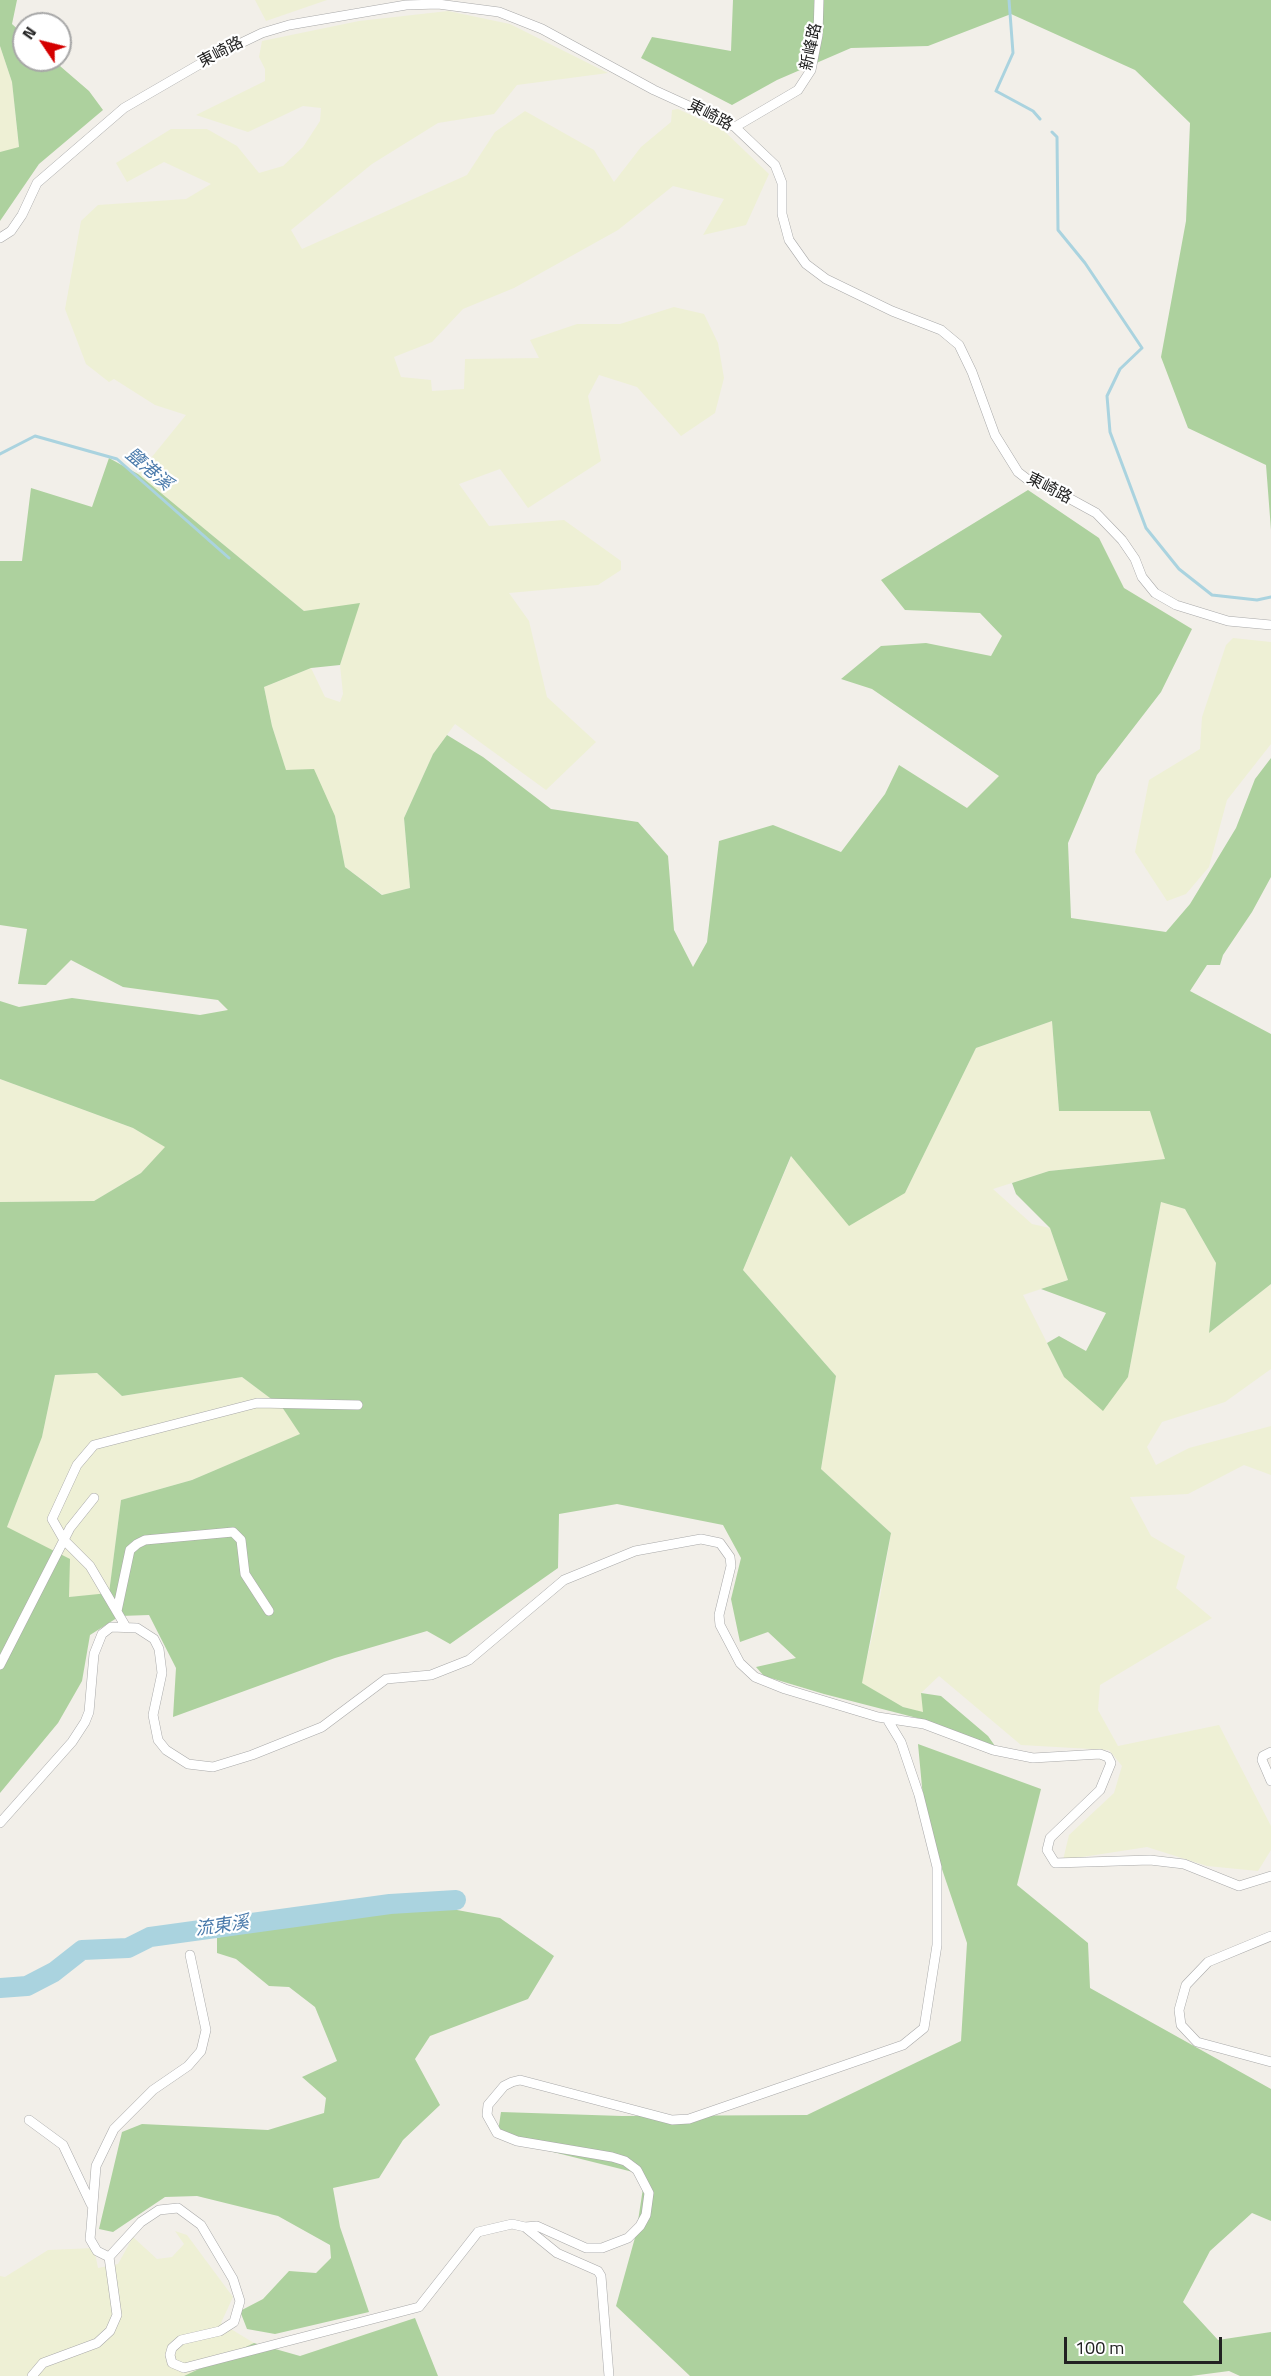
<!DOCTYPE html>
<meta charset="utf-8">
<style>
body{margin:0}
#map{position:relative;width:1271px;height:2376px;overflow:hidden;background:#f2efe9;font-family:"Titillium Web",sans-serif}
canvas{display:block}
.north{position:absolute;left:12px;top:12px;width:60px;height:60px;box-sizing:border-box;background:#fff;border:2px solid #a7a7a7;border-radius:50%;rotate:305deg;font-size:16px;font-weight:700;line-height:24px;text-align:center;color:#222}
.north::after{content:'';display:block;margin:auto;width:21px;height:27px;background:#d40000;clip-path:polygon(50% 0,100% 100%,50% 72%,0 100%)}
.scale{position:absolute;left:1064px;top:2337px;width:158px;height:27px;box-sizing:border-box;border:3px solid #222;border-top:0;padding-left:8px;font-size:18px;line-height:21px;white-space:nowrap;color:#222;-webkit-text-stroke:4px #fff;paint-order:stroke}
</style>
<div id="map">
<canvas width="1271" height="2376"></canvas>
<div class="north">N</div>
<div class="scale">100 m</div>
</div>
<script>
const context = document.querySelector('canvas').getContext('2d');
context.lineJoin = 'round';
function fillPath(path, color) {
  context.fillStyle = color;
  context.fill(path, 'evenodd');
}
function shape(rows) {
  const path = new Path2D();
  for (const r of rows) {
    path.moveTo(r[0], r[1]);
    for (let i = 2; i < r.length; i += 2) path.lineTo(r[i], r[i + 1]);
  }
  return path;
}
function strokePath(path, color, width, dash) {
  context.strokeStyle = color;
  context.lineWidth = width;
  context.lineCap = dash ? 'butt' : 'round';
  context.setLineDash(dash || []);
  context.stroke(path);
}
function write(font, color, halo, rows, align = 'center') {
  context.font = font + ' "Titillium Web","Noto Sans TC",sans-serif';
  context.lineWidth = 4.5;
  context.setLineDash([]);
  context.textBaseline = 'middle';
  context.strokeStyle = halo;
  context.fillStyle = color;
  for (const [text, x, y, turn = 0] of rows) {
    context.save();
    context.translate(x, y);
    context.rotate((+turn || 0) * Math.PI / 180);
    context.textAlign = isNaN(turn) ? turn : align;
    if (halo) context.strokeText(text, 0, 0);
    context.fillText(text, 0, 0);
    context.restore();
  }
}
const farmland = shape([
 [255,0,327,0,266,21],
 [448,11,510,24,608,73,517,85,494,114,438,123,372,164,291,230,302,249,467,175,495,132,525,111,594,150,614,182,641,147,671,122,672,110,678,109,723,130,769,174,746,225,703,235,724,199,673,186,618,230,514,288,463,309,432,342,394,357,401,377,431,380,432,391,464,389,465,359,539,358,530,340,577,324,620,324,674,307,704,314,718,343,724,378,715,413,681,436,637,387,599,375,588,396,601,461,528,508,500,469,459,484,489,526,564,520,621,561,621,570,598,585,509,593,529,621,547,697,596,742,546,790,455,724,433,754,404,818,410,888,383,895,345,867,335,816,286,771,272,726,264,687,311,668,325,697,340,702,343,694,340,665,359,604,304,611,138,474,186,415,155,405,114,379,109,382,86,364,65,309,81,221,98,205,186,199,211,184,164,162,127,182,116,163,171,129,207,129,237,146,259,173,283,166,303,147,320,121,321,108,303,106,248,132,196,115,265,81,265,69,259,57,262,41,359,21],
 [0,46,12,82,19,148,0,152],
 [1233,638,1271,642,1271,744,1227,800,1209,867,1186,894,1167,901,1135,852,1149,780,1200,749,1202,717,1226,645],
 [1052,1021,1059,1111,1151,1111,1165,1159,1049,1171,993,1189,1032,1224,1050,1228,1068,1280,1023,1295,1064,1377,1128,1377,1161,1202,1185,1209,1216,1263,1209,1333,1271,1284,1271,1369,1225,1402,1162,1422,1147,1447,1156,1465,1189,1448,1271,1426,1271,1475,1244,1465,1188,1494,1130,1497,1151,1536,1185,1556,1176,1588,1212,1618,1100,1685,1098,1710,1118,1746,1219,1725,1271,1826,1271,1850,1258,1871,1207,1866,1147,1847,1063,1860,1069,1835,1114,1793,1122,1766,1109,1750,1021,1745,939,1676,921,1693,924,1713,903,1707,861,1683,876,1621,891,1533,821,1469,836,1376,743,1270,792,1155,905,1193,976,1048],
 [0,1079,133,1128,166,1147,141,1173,94,1201,0,1202],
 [97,1373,122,1396,242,1377,282,1407,301,1434,192,1480,121,1500,109,1594,69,1597,7,1527,42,1437,55,1375],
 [175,2231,187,2235,233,2297,221,2323,254,2343,184,2376,0,2376,0,2276,5,2277,48,2250,94,2248,98,2268,118,2264,133,2237,157,2259,172,2257,184,2244]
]);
const forest = shape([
 [0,0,17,0,12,24,24,35,24,60,53,60,89,91,103,110,39,164,0,221,0,152,19,147,12,82,0,46],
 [733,0,1271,0,1271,530,1266,465,1188,428,1161,357,1186,221,1190,123,1135,70,1011,14,928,46,851,48,777,80,732,105,641,58,652,37,731,51],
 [109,458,138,474,304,611,360,603,340,665,311,668,264,687,272,726,286,770,314,769,335,816,345,867,382,895,410,888,404,818,433,754,447,735,483,757,551,809,638,822,668,856,674,930,693,967,707,942,719,841,773,825,841,852,885,794,899,765,967,808,999,776,872,689,841,679,881,646,926,643,991,656,1002,636,980,613,905,610,881,580,1028,490,1099,538,1124,588,1192,629,1161,692,1097,775,1068,843,1071,918,1166,932,1190,904,1236,828,1255,779,1271,758,1271,877,1252,912,1223,955,1220,965,1207,965,1190,991,1271,1034,1271,1284,1209,1333,1216,1263,1185,1209,1161,1202,1128,1377,1103,1411,1064,1377,1047,1343,1059,1336,1086,1351,1106,1313,1041,1289,1068,1280,1050,1228,1016,1194,1012,1183,1049,1171,1165,1159,1150,1111,1059,1111,1052,1021,976,1048,905,1193,849,1226,791,1156,743,1270,836,1376,821,1469,891,1533,862,1683,903,1707,923,1712,921,1693,941,1696,988,1736,995,1746,921,1719,824,1694,764,1676,756,1667,796,1658,768,1632,740,1642,731,1599,741,1558,723,1525,617,1504,559,1514,558,1568,450,1644,427,1631,335,1658,173,1717,176,1668,149,1615,120,1616,90,1635,82,1681,58,1723,0,1793,0,1202,94,1201,141,1173,165,1147,133,1128,0,1079,0,1001,19,1007,72,998,200,1015,228,1010,218,1000,123,987,71,960,46,985,18,984,27,929,0,925,0,561,22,561,31,488,92,507],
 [97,1373,122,1396,242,1377,282,1407,300,1434,192,1480,121,1500,109,1593,69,1597,70,1559,7,1527,42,1437,55,1375],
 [918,1744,1041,1789,1017,1885,1088,1943,1090,1988,1271,2089,1271,2221,1252,2213,1210,2251,1183,2302,1218,2340,1271,2332,1271,2376,1240,2376,1229,2371,1191,2376,690,2376,616,2306,636,2234,645,2175,497,2138,501,2112,622,2116,807,2115,961,2041,967,1943,925,1819],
 [382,1896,500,1918,554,1956,528,1999,430,2036,415,2059,440,2105,403,2140,379,2178,333,2188,340,2227,369,2312,275,2334,247,2329,240,2311,263,2299,289,2271,316,2273,331,2258,330,2245,278,2216,197,2196,165,2197,113,2232,99,2229,122,2132,142,2124,268,2130,324,2113,326,2098,302,2077,337,2061,315,2007,289,1987,269,1986,236,1959,217,1953,217,1938],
 [415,2318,438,2376,184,2376,254,2343,300,2356]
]);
const stream = shape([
 [1009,0,1013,53,996,91,1033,111,1040,119],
 [1052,132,1057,137,1058,230,1085,263,1142,348,1120,369,1107,396,1110,432,1146,528,1179,569,1212,595,1257,600,1271,597],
 [0,454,35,436,117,459,229,558]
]);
const river = shape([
 [0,1988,27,1986,54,1972,82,1950,128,1948,150,1937,390,1904,456,1900]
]);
const street = shape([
 [735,127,798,90,811,70,818,35,819,0],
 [0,238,11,231,22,215,37,183,124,108,212,57,262,33,289,25,406,5,438,4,499,12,542,29,654,90,735,127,775,165,782,183,782,214,789,240,806,264,826,279,892,311,941,330,959,345,972,372,995,435,1018,472,1027,479,1054,490,1096,513,1122,540,1135,559,1142,577,1155,593,1176,605,1228,621,1271,625],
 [117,1611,130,1550,137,1544,145,1540,233,1532,241,1540,245,1574,269,1611],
 [126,1627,90,1566,64,1540,52,1519,77,1465,94,1445,257,1403,358,1405],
 [0,1665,70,1528,94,1498],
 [1271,1752,1263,1756,1262,1760,1271,1781],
 [0,1823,72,1742,85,1722,89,1712,94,1654,102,1634,111,1627,137,1628,154,1639,159,1649,162,1673,153,1715,158,1740,166,1750,188,1764,213,1767,252,1755,322,1727,386,1679,431,1675,469,1660,564,1580,635,1551,701,1539,720,1543,730,1557,731,1566,719,1615,720,1625,740,1663,755,1677,785,1689,878,1717,924,1724,993,1750,1033,1758,1100,1754,1108,1757,1111,1763,1100,1790,1050,1838,1047,1850,1055,1863,1150,1860,1184,1864,1239,1886,1271,1876],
 [1271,1936,1208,1962,1186,1985,1179,2010,1181,2025,1197,2042,1271,2062],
 [190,1955,206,2030,201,2051,188,2066,153,2090,114,2129,96,2166,91,2229,90,2239,97,2251,109,2257,141,2222,159,2210,178,2208,201,2225,233,2279,240,2301,234,2322,220,2331,181,2340,172,2348,170,2355,172,2363,184,2368,419,2307,478,2232,512,2224,525,2227,557,2253,598,2271,601,2276,609,2376],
 [29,2120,63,2145,91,2204],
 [525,2227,537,2226,586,2248,602,2248,628,2238,640,2226,646,2215,649,2193,637,2170,625,2161,612,2157,517,2141,497,2133,487,2115,488,2105,504,2086,512,2082,520,2080,672,2120,689,2119,903,2045,924,2028,937,1945,937,1867,919,1795,901,1742,887,1719],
 [32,2376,43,2363,97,2343,110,2331,117,2315,109,2257]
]);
const streetNames = [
 ["新峰路",812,47,-78],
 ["東崎路",221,53,-27],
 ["東崎路",710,116,27],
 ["東崎路",1049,489,27]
];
const waterNames = [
 ["鹽港溪",148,470,40],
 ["流東溪",222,1927,-8]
];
fillPath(farmland, '#eef0d5');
fillPath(forest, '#add19e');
strokePath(stream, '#aad3df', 3);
strokePath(river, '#aad3df', 20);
strokePath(street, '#a9a9a9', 10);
strokePath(street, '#fff', 9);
write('16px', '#222', '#fff', streetNames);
write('italic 18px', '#4a7aab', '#fff', waterNames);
</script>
